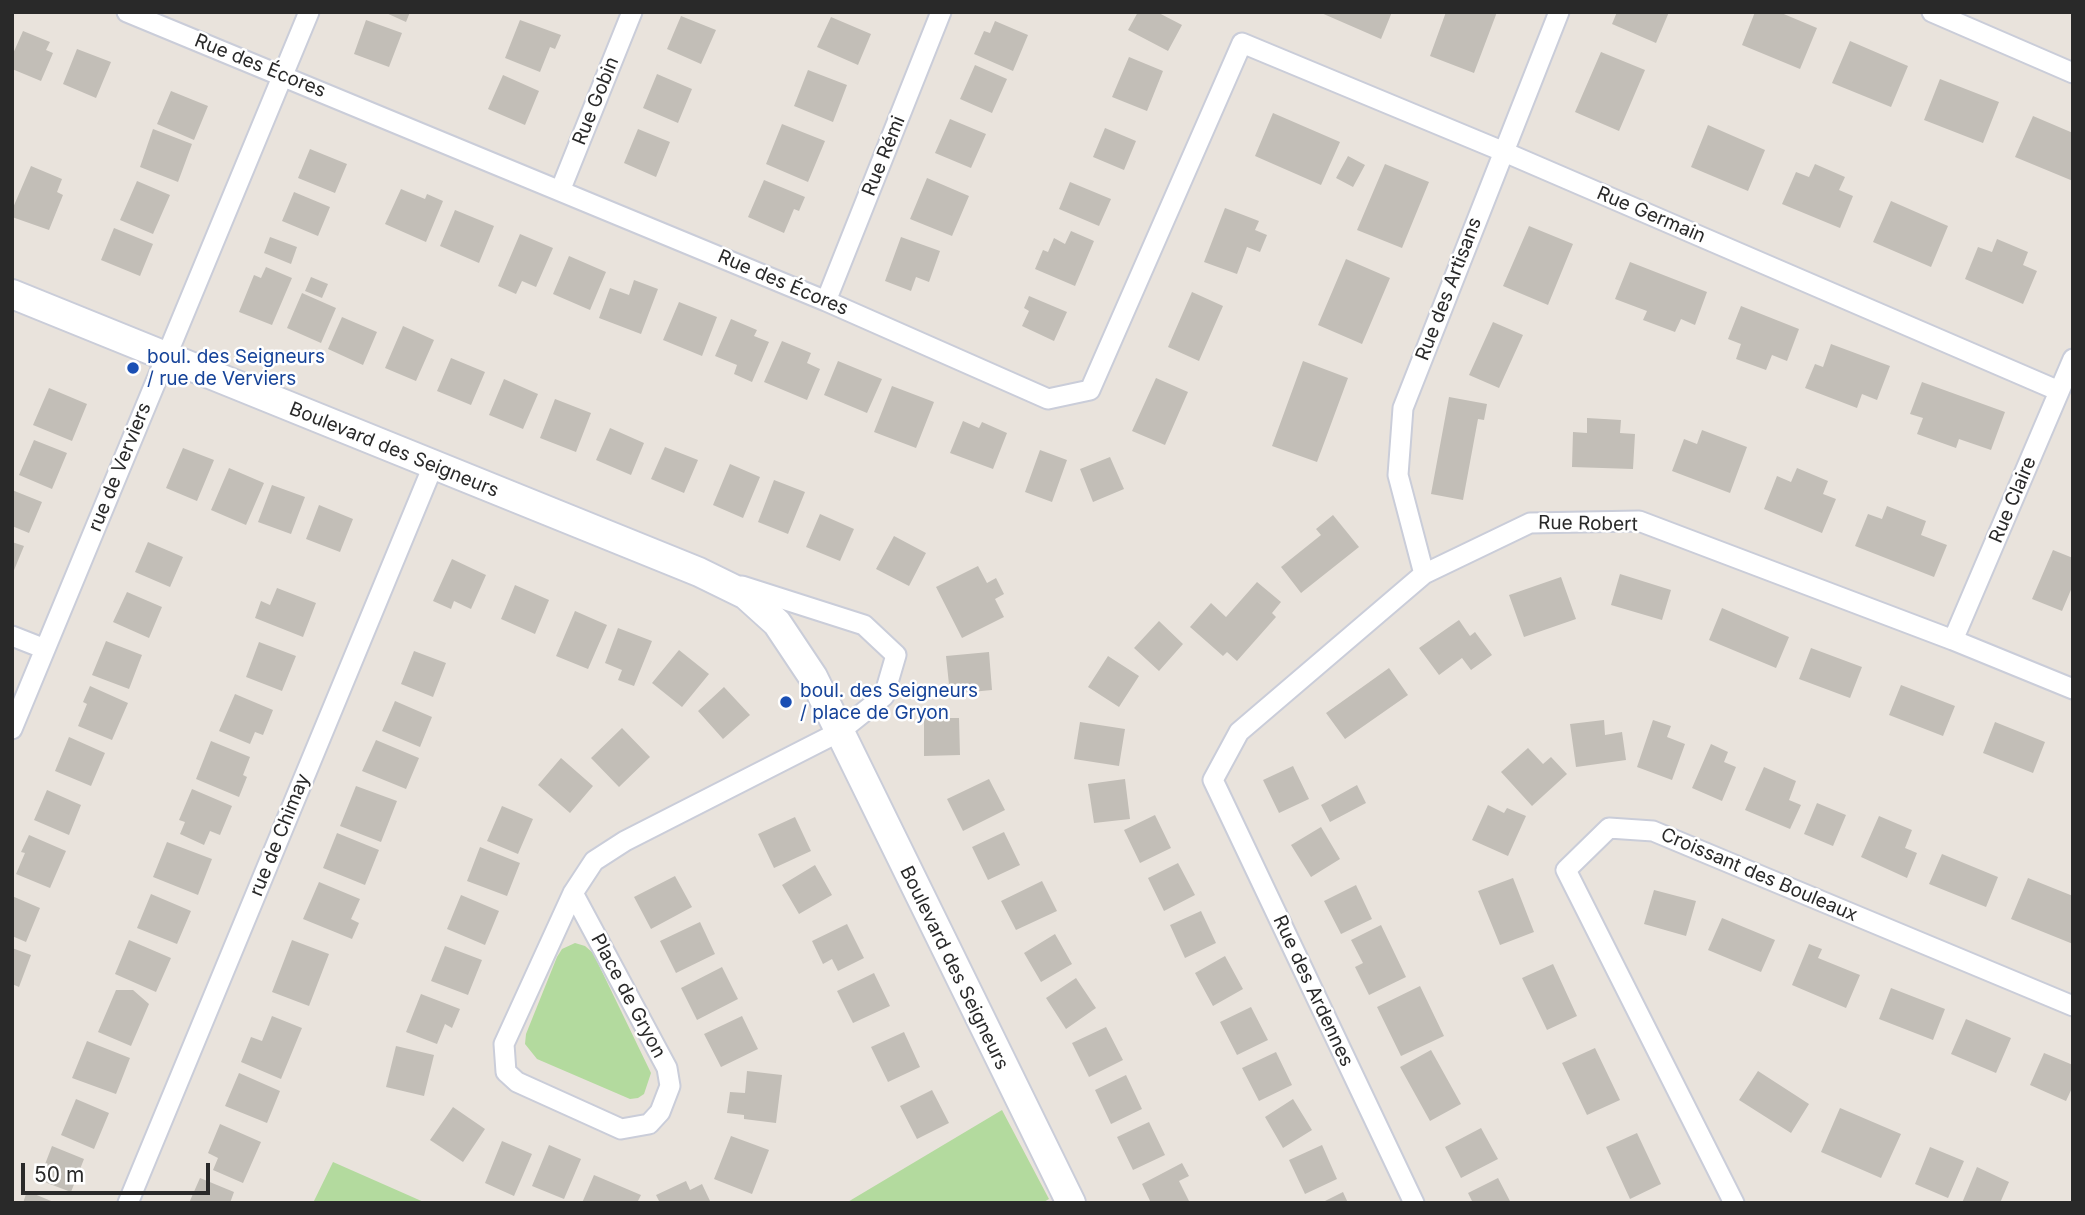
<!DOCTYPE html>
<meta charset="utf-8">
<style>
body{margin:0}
#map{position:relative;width:2085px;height:1215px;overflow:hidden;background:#e9e3dc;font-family:Inter,sans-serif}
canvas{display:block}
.frame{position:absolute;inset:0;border:14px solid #292929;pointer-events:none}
.scale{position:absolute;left:21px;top:1163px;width:189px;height:32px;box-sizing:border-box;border:4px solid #292929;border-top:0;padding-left:9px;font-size:21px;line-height:24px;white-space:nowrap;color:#292929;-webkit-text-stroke:5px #fff;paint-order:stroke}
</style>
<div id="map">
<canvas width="2085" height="1215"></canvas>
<div class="frame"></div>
<div class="scale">50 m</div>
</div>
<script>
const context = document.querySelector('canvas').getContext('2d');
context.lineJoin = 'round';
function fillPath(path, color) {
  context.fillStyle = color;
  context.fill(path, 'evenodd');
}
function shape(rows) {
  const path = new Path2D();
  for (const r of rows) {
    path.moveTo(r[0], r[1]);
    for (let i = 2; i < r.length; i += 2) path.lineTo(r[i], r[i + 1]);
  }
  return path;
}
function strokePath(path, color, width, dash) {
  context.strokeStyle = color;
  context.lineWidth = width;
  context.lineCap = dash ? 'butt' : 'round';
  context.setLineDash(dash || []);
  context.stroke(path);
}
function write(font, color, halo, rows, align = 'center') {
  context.font = font + ' Inter,sans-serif';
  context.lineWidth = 5;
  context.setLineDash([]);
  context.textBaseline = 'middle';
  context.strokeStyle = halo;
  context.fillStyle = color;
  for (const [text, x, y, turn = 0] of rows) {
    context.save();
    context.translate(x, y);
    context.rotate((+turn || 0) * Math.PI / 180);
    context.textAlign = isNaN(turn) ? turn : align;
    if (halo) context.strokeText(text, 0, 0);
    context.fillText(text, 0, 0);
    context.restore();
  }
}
const green = shape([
 [575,943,585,946,593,953,651,1073,644,1094,638,1098,630,1099,537,1059,525,1044,526,1034,557,957,562,949],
 [1002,1110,1049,1199,1042,1203,846,1203],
 [333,1162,426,1203,313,1203]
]);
const building = shape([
 [384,12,410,12,406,22],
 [1138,12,1157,12,1182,25,1168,51,1128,30],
 [1319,12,1392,12,1381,39],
 [1446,12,1497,12,1474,73,1430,56],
 [1617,12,1669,12,1656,43,1612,24],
 [1755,12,1779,12,1817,28,1800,69,1742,45],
 [681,16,716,30,701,64,667,49],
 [831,17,871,34,858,65,817,47],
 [366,20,402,33,389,67,354,54],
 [520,20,561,35,555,49,550,47,540,72,505,58],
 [995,21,1028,35,1013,71,974,54,984,31,990,33],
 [23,31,50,42,46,50,53,53,41,81,12,69,12,56],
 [1850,41,1908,66,1891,107,1832,83],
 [77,49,111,62,96,98,63,84],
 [1601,52,1645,70,1619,131,1575,112],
 [1129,57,1163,71,1147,111,1112,97],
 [975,65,1007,79,992,113,960,99],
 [808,70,847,85,833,122,794,106],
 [657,74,692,89,678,123,643,108],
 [503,75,539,91,525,125,488,109],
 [1940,79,1999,102,1983,143,1924,120],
 [171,91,208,106,194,140,157,124],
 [1273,113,1340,142,1321,185,1255,156],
 [2033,116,2073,133,2073,181,2015,157],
 [950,119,986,134,971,168,935,153],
 [782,124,825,141,808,182,766,164],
 [1708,125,1765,150,1748,191,1691,167],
 [1105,128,1136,141,1124,170,1093,157],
 [153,129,192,144,178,182,140,167],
 [638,129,670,142,656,177,624,163],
 [310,149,347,164,335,193,298,178],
 [1348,156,1365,165,1353,187,1336,178],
 [1385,164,1429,182,1402,248,1357,230],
 [1815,164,1845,177,1839,190,1853,196,1840,228,1782,204,1796,172,1809,177],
 [31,166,62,179,57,192,63,195,49,230,12,217,12,210],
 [927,178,969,196,952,236,910,219],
 [764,180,805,197,799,211,794,209,784,233,748,217],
 [137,181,170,195,153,234,120,220],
 [1070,182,1111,199,1099,226,1059,209],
 [401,189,425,199,427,194,443,201,426,242,385,224],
 [294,192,330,207,318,236,282,221],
 [1891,201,1948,226,1931,267,1873,242],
 [1225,208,1259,221,1255,230,1267,235,1260,252,1247,247,1237,274,1204,262],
 [455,210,494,226,479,263,440,246],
 [1529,226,1573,244,1548,305,1503,286],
 [114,228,153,244,140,276,101,260],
 [1071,231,1094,241,1075,286,1035,269,1043,250,1048,252,1054,238,1065,244],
 [520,234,553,248,536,287,522,281,516,294,498,286],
 [270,237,297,247,291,264,264,253],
 [901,237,940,251,929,282,916,277,911,291,885,281],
 [1997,239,2028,252,2023,265,2037,271,2023,304,1965,279,1978,247,1992,252],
 [569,256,606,272,590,310,553,294],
 [1346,259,1390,278,1362,344,1318,325],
 [1630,262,1707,292,1695,325,1681,319,1675,332,1643,320,1647,311,1615,299],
 [266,267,292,278,272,325,239,312,254,275,261,278],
 [311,277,328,284,322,298,305,291],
 [634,280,658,289,641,334,599,318,610,288,629,295],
 [1192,292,1223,306,1199,361,1168,347],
 [302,293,336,308,321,343,287,328],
 [1029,296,1067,312,1054,341,1022,326,1029,311,1024,308],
 [679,302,717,317,702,356,663,340],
 [1741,306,1799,329,1787,361,1772,355,1766,370,1736,359,1741,344,1728,339],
 [342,317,377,332,363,365,328,349],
 [731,319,757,330,754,336,769,342,752,382,734,374,737,365,715,356],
 [1493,322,1523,335,1499,388,1469,375],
 [403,326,434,340,416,381,385,368],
 [782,341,811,353,807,363,820,369,807,400,764,382],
 [1831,344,1890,366,1877,400,1862,394,1857,408,1805,388,1815,364,1823,367],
 [451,358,485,372,471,405,437,391],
 [838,361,882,379,867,413,824,395],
 [1303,361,1348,378,1317,462,1272,446],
 [1156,378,1188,392,1165,445,1132,431],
 [504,379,538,394,523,429,489,415],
 [1922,382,2005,412,1991,450,1959,439,1956,448,1917,434,1923,418,1910,414],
 [892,386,934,402,916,448,874,432],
 [49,388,87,404,72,441,33,425],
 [1449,397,1487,404,1484,420,1478,419,1463,500,1431,494],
 [555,399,591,413,576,452,540,438],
 [1587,418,1621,420,1620,433,1635,434,1633,469,1572,467,1573,432,1587,433],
 [963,421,979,428,982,422,1007,433,993,469,950,453],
 [610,428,644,443,631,475,596,460],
 [1702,430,1747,447,1730,493,1672,471,1684,439,1697,444],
 [34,440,67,453,52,489,19,475],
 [665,447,698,460,684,493,651,479],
 [183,448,214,460,197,501,166,488],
 [1040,450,1067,460,1052,502,1025,492],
 [1110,457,1124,489,1093,502,1080,469],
 [730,464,760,477,743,518,713,505],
 [229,468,264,483,246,525,211,510],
 [1797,468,1828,481,1823,494,1836,499,1822,533,1764,509,1777,476,1791,482],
 [774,480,805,492,788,534,758,522],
 [272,485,305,497,291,534,258,522],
 [12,490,42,502,29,533,12,526],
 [319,505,353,519,340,552,306,539],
 [1887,506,1926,521,1921,535,1947,545,1934,577,1855,546,1868,514,1882,519],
 [820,514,854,529,840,561,806,547],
 [1333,515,1359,547,1301,593,1281,567,1321,535,1316,529],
 [894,536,926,553,909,586,876,569],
 [12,542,24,546,12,575],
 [148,542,183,557,170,587,135,572],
 [2053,550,2073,558,2073,585,2062,611,2032,599],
 [452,559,486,575,471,609,454,601,451,609,433,601],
 [978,566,987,583,996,578,1004,594,995,599,1004,617,962,638,936,587],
 [1620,574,1671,590,1662,620,1611,605],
 [1561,577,1576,619,1524,637,1509,595],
 [1257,582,1281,602,1272,613,1276,617,1237,661,1227,652,1223,656,1190,627,1211,603,1226,617],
 [515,585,549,600,535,634,501,619],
 [277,588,316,603,303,637,255,618,261,601,270,605],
 [127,592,162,607,149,638,113,622],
 [1722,608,1789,637,1776,668,1709,640],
 [575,611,607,625,588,669,556,656],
 [1459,620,1470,636,1475,632,1492,655,1471,670,1462,658,1439,675,1419,648],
 [1159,621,1183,644,1159,671,1134,648],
 [618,628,652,641,634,686,618,680,622,670,605,663],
 [106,641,142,655,129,689,92,675],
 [259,642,296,656,282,691,246,677],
 [1811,648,1862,667,1850,698,1799,679],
 [679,650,709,674,682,707,652,683],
 [414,651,446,663,433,697,401,684],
 [989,652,992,690,950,694,946,656],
 [1108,656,1139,676,1119,707,1088,687],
 [1389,668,1408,695,1345,739,1326,713],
 [1901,685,1955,706,1943,736,1889,715],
 [90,686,128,703,112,740,78,726,87,704,83,702],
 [724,687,750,715,723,739,698,711],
 [235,694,273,710,263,735,255,732,250,744,219,731],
 [395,701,432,717,420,747,382,731],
 [924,718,959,718,960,755,924,756],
 [1604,720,1605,735,1622,732,1626,760,1576,767,1570,724],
 [1653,720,1671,726,1667,737,1685,744,1672,780,1637,767],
 [1080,722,1125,729,1119,766,1074,759],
 [1995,722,2045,742,2033,773,1983,753],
 [622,728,650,757,619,787,591,758],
 [69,737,105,753,91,786,55,771],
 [376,740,419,758,406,789,362,771],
 [211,741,250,757,243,775,247,777,239,797,196,779],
 [1711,744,1728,752,1724,762,1736,767,1722,801,1692,788],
 [1528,748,1543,764,1551,757,1567,774,1532,806,1501,772],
 [561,758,593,786,570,813,538,785],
 [1293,766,1309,799,1279,813,1263,780],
 [1764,767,1796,781,1789,800,1801,805,1790,829,1745,810],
 [989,779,1005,810,963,831,947,799],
 [1125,779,1130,819,1094,823,1088,784],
 [1357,785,1366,803,1330,822,1321,805],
 [356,786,397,801,381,842,340,826],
 [192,789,232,806,220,835,210,831,204,845,180,834,185,822,179,820],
 [47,790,81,805,69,835,34,820],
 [1817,803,1846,815,1833,846,1804,834],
 [1488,805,1504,813,1507,808,1526,816,1508,856,1472,840],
 [502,806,533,819,518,854,487,841],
 [1155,815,1171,848,1140,863,1124,830],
 [1879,816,1912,830,1905,848,1917,853,1907,878,1861,857],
 [795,817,811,851,774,868,758,834],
 [1321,827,1340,859,1311,877,1291,845],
 [1004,832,1020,865,988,880,972,847],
 [337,833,379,850,365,885,323,868],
 [29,835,66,851,50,888,16,874,25,853,21,852],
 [167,842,212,859,198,895,153,877],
 [480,847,520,863,507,896,467,881],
 [1942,854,1998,877,1986,907,1929,884],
 [1178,863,1195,895,1164,911,1148,878],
 [815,865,832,895,799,914,782,885],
 [675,876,692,907,651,929,634,897],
 [1513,878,1534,932,1500,945,1478,891],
 [2028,878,2073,896,2073,944,2011,919],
 [1042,881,1057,911,1016,930,1001,901],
 [319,882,360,899,351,919,359,923,352,939,303,919],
 [1356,885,1372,919,1341,934,1324,901],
 [1654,890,1696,901,1686,936,1644,924],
 [151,894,191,911,177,944,137,928],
 [461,895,499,911,485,945,447,929],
 [12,896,40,908,26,942,12,936],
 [1201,911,1216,943,1185,958,1170,925],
 [1722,918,1775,940,1761,972,1708,950],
 [700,922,715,954,676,973,660,941],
 [847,924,864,958,838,971,832,959,823,964,812,941],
 [1381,925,1406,977,1369,995,1355,967,1363,963,1351,940],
 [1055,934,1072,964,1041,982,1024,953],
 [129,940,171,958,156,992,115,974],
 [292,940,329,954,309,1006,272,992],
 [1809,944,1822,949,1818,958,1860,975,1846,1008,1792,985],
 [445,946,482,960,468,995,431,981],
 [12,948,31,955,19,987,12,984],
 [1225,956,1243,989,1213,1006,1195,973],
 [1553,964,1577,1016,1547,1030,1522,978],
 [722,967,738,999,697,1020,681,988],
 [874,973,890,1006,853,1023,837,991],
 [1076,978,1096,1008,1066,1029,1046,998],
 [1420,986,1444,1036,1401,1056,1377,1007],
 [1891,988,1945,1009,1933,1040,1879,1019],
 [116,990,133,990,149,1004,131,1046,98,1032],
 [421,994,460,1009,452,1028,445,1024,437,1044,406,1032],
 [1251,1007,1268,1040,1237,1055,1220,1022],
 [272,1016,302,1028,281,1079,241,1062,251,1037,262,1041],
 [742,1016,758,1049,721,1067,704,1034],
 [1966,1019,2011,1038,1996,1073,1951,1054],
 [1106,1027,1123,1060,1089,1077,1072,1043],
 [904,1032,920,1067,888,1082,871,1047],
 [87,1041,130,1058,116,1094,72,1078],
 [396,1046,434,1055,424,1096,386,1087],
 [1595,1048,1620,1100,1587,1115,1562,1063],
 [1431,1050,1461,1104,1430,1121,1400,1067],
 [1276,1052,1292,1085,1259,1101,1242,1068],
 [2044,1053,2073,1065,2073,1086,2066,1101,2030,1085],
 [747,1071,782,1075,776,1123,744,1119,744,1115,727,1113,730,1092,745,1093],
 [1758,1071,1809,1104,1791,1133,1739,1100],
 [239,1073,280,1091,267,1123,225,1106],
 [1126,1075,1142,1109,1111,1124,1095,1090],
 [932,1090,949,1123,917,1139,900,1106],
 [76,1099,109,1113,94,1149,61,1135],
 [1293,1099,1312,1130,1283,1148,1265,1117],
 [453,1107,485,1129,463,1162,430,1140],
 [1840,1108,1901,1134,1881,1178,1821,1152],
 [1149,1122,1165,1155,1133,1170,1117,1137],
 [220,1124,261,1142,243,1183,213,1170,218,1158,208,1153],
 [1481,1128,1498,1159,1461,1178,1445,1147],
 [1637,1133,1661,1184,1630,1199,1606,1147],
 [731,1136,769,1150,752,1194,714,1179],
 [502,1141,532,1154,514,1196,485,1183],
 [549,1145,581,1159,564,1199,532,1186],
 [1322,1145,1337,1179,1305,1194,1289,1160],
 [52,1146,84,1159,71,1192,39,1180],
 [1930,1147,1964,1161,1948,1198,1915,1184],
 [1182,1163,1189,1176,1179,1181,1189,1201,1151,1203,1142,1184],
 [1977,1167,2009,1182,2000,1203,1962,1203],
 [594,1175,641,1195,637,1203,582,1203],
 [200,1178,234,1192,230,1203,189,1203],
 [1498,1178,1511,1203,1473,1203,1468,1193],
 [686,1181,690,1190,702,1184,711,1203,660,1203,656,1195],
 [27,1191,56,1203,23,1203],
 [1343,1192,1348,1203,1321,1203]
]);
const street = shape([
 [127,12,826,301,1048,399,1090,390,1242,43,1502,151,2059,391],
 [1932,12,2073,73],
 [560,191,632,12],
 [826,301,941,12],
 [1424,574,1398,475,1403,408,1559,12],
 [12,636,45,649],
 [1953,640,2073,359],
 [12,729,309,12],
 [573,893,667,1068,670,1086,660,1112,649,1124,621,1129,517,1082,506,1072,504,1044,573,893,594,861,625,841,839,732,884,696,896,655,864,625,742,586],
 [128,1203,433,466],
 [1414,1203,1213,780,1239,732,1424,574,1530,523,1639,521,1953,640,2073,689],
 [1734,1203,1566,870,1609,828,1653,831,2073,1006]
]);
const secondary = shape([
 [12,294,699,572,746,595,777,623,813,677,1071,1203]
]);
const markers = [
 [133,368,7,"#1a4fb4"],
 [786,702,7,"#1a4fb4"]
];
const streetNames = [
 ["Rue des Écores",260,66,22],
 ["Rue Gobin",596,101,-68],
 ["Rue Rémi",884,156,-68],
 ["Rue Germain",1651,215,23],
 ["Rue des Écores",783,283,23],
 ["Rue des Artisans",1449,289,-69],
 ["Boulevard des Seigneurs",394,450,22],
 ["rue de Verviers",120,467,-68],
 ["Rue Claire",2013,500,-67],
 ["Rue Robert",1588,524,1],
 ["rue de Chimay",280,835,-68],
 ["Croissant des Bouleaux",1759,875,23],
 ["Boulevard des Seigneurs",954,968,64],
 ["Rue des Ardennes",1313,991,65],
 ["Place de Gryon",628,996,62]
];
const transitNames = [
 ["boul. des Seigneurs",147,357],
 ["/ rue de Verviers",147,379],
 ["boul. des Seigneurs",800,691],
 ["/ place de Gryon",800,713]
];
fillPath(green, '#b3da9e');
fillPath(building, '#c2beb7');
strokePath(street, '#cacdd9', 23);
strokePath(secondary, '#cacdd9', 32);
strokePath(street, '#fff', 19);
strokePath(secondary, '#fff', 28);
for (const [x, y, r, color] of markers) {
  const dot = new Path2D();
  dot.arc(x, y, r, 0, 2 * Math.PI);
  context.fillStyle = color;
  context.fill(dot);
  strokePath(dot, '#fff', 2.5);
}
write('19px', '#292929', '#fff', streetNames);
write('19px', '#164399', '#fff', transitNames, 'left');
</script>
